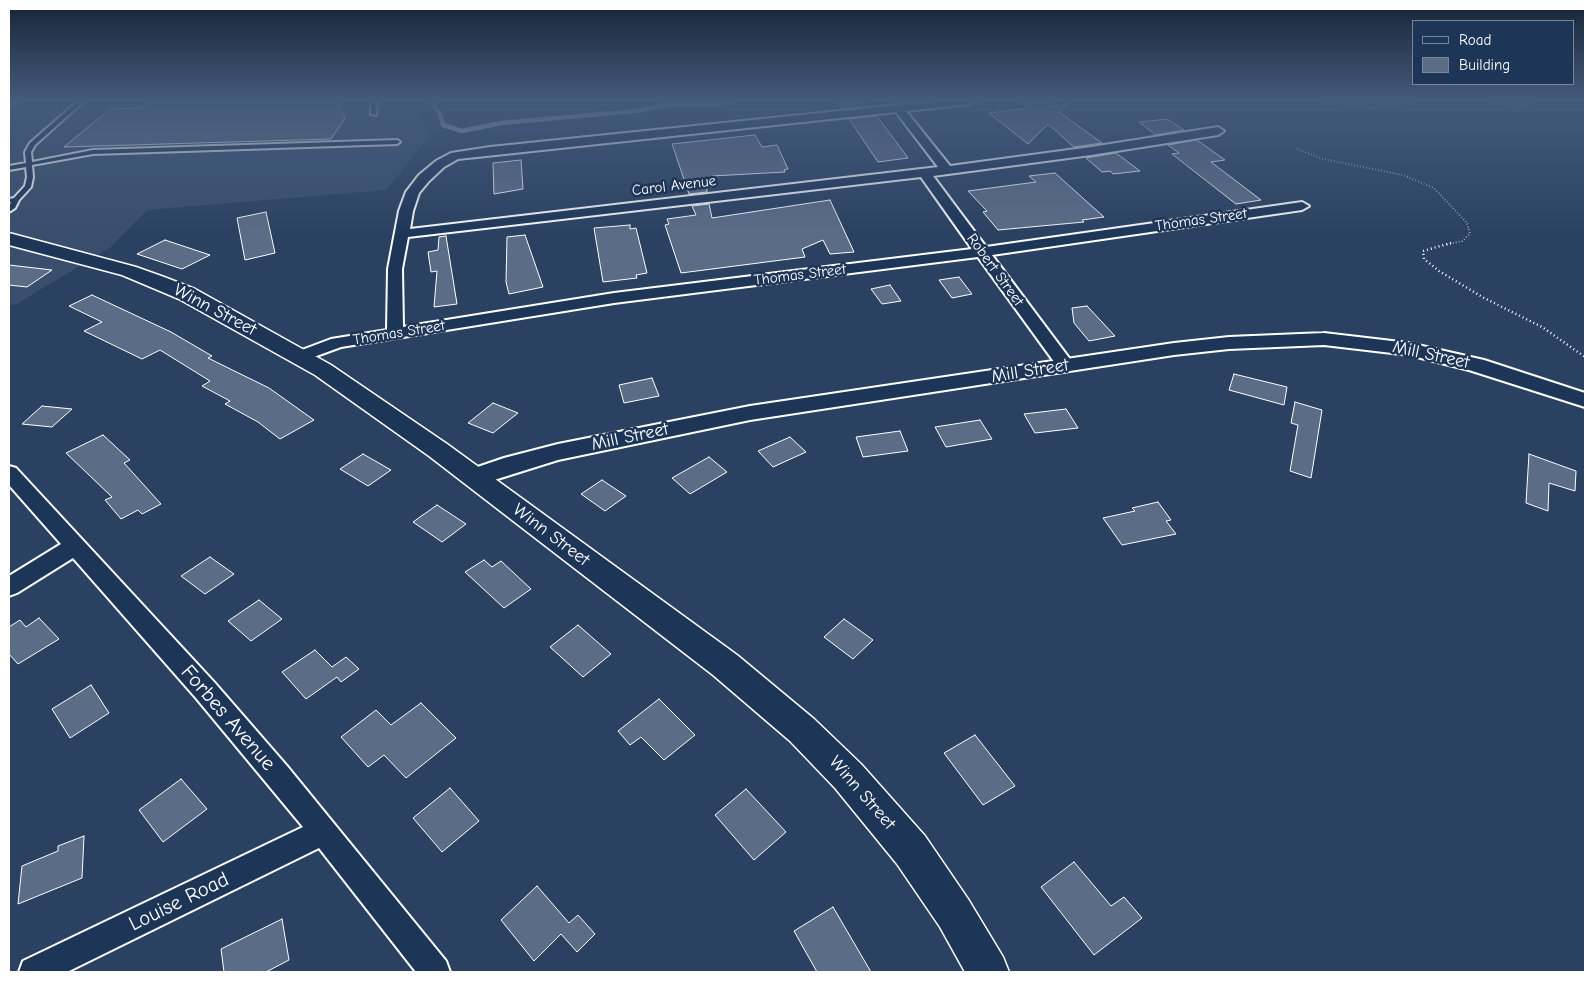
<!DOCTYPE html>
<style>
body{margin:0}
#map{position:relative;width:1594px;height:981px;overflow:hidden;background:#2a4161;font-family:"Comic Neue",sans-serif}
canvas{display:block}
.frame{position:absolute;inset:0;border:10px solid #fff;pointer-events:none}
.legend{position:absolute;left:1412px;top:20px;width:162px;height:65px;box-sizing:border-box;background:#1d3557;border:1px solid #77869a;margin:0;padding:6px 9px;list-style:none;font-size:15px;color:#fff}
.legend li{display:flex;align-items:center;gap:10px;height:25px}
.legend b{width:25px;border:1px solid #77869a}
</style>
<div id="map">
<canvas width="1594" height="981"></canvas>
<div class="frame"></div>
<ul class="legend">
<li><b style="height:6px;background:#1d3557"></b>Road</li>
<li><b style="height:14px;background:#5b6c86"></b>Building</li>
</ul>
</div>
<script>
const context = document.querySelector('canvas').getContext('2d');
context.lineJoin = 'round';
function fillPath(path, color) {
  context.fillStyle = color;
  context.fill(path, 'evenodd');
}
function shape(rows) {
  const path = new Path2D();
  for (const r of rows) {
    path.moveTo(r[0], r[1]);
    for (let i = 2; i < r.length; i += 2) path.lineTo(r[i], r[i + 1]);
  }
  return path;
}
function strokePath(path, color, width, dash) {
  context.strokeStyle = color;
  context.lineWidth = width;
  context.lineCap = dash ? 'butt' : 'round';
  context.setLineDash(dash || []);
  context.stroke(path);
}
function write(font, color, halo, rows, align = 'center') {
  context.font = font + ' "Comic Neue",sans-serif';
  context.lineWidth = 5;
  context.setLineDash([]);
  context.textBaseline = 'middle';
  context.strokeStyle = halo;
  context.fillStyle = color;
  for (const [text, x, y, turn = 0] of rows) {
    context.save();
    context.translate(x, y);
    context.rotate((+turn || 0) * Math.PI / 180);
    context.textAlign = isNaN(turn) ? turn : align;
    if (halo) context.strokeText(text, 0, 0);
    context.fillText(text, 0, 0);
    context.restore();
  }
}
const built = shape([
 [9,101,410,101,432,134,386,190,147,210,111,247,15,305,9,304]
]);
const green = shape([
 [1302,101,1415,101,1409,105,1394,109,1376,109,1373,110,1374,111],
 [1483,101,1530,101,1535,109,1532,111,1517,111]
]);
const stream = shape([
 [430,101,440,114,443,125,462,131,501,123,635,111,672,104,717,104,733,101]
]);
const building = shape([
 [149,101,336,101,345,118,331,139,64,147,110,109,141,108,149,101],
 [837,101,866,101,870,106,842,109,837,101],
 [1021,101,1044,101,1051,106,1068,104,1059,112,1102,143,1074,147,1048,124,1028,144,989,113,1029,108,1021,101],
 [877,116,908,158,878,162,849,119,877,116],
 [1167,119,1184,130,1156,135,1139,122,1167,119],
 [755,135,762,147,777,145,788,169,784,170,785,172,712,176,716,186,707,188,707,192,689,194,672,144,755,135],
 [1197,140,1225,160,1211,162,1261,200,1236,204,1172,154,1179,153,1168,145,1197,140],
 [1116,153,1140,171,1113,174,1110,171,1102,172,1086,158,1116,153],
 [521,160,523,189,494,194,493,163,521,160],
 [1055,173,1104,217,1082,220,1084,222,998,230,983,212,987,211,968,191,1036,182,1029,176,1055,173],
 [830,200,854,252,830,254,823,240,802,249,805,257,681,273,665,225,669,224,667,219,696,215,692,206,709,204,712,218,830,200],
 [266,212,275,253,245,260,237,218,266,212],
 [630,225,630,229,636,228,647,273,636,275,637,278,603,282,594,228,630,225],
 [525,235,543,287,509,294,506,282,507,237,525,235],
 [446,236,457,304,434,307,437,271,431,272,428,252,438,250,439,237,446,236],
 [165,240,210,255,182,269,137,254,165,240],
 [9,265,52,270,27,287,9,285,9,265],
 [959,277,972,294,952,298,939,280,959,277],
 [890,285,901,301,882,304,871,289,890,285],
 [92,295,171,332,212,356,208,358,269,388,314,420,280,439,258,422,225,404,230,401,202,386,210,381,160,350,142,359,84,331,102,322,69,306,92,295],
 [1087,306,1115,336,1089,341,1074,323,1072,308,1087,306],
 [1234,374,1287,387,1284,405,1229,390,1234,374],
 [652,378,659,396,624,403,619,385,652,378],
 [1295,402,1322,410,1311,478,1290,471,1298,425,1291,423,1295,402],
 [493,403,518,413,493,433,468,423,493,403],
 [42,406,72,409,52,427,22,424,42,406],
 [1066,409,1078,428,1035,433,1024,414,1066,409],
 [980,420,992,439,946,447,935,427,980,420],
 [900,431,908,451,863,457,856,437,900,431],
 [103,435,130,460,124,463,161,504,142,514,138,510,121,519,105,500,112,497,66,453,103,435],
 [790,437,806,452,773,467,758,451,790,437],
 [363,454,391,470,368,486,340,469,363,454],
 [1529,454,1576,471,1575,491,1549,483,1548,511,1526,503,1529,454],
 [709,457,727,472,690,494,672,478,709,457],
 [602,480,626,496,605,511,581,494,602,480],
 [1158,502,1171,520,1166,521,1176,534,1122,545,1103,518,1135,511,1132,508,1158,502],
 [437,505,466,524,442,542,413,522,437,505],
 [210,557,234,574,205,594,181,576,210,557],
 [484,560,492,567,501,561,531,589,504,608,465,572,484,560],
 [259,600,282,619,251,641,228,621,259,600],
 [39,618,59,639,18,664,9,654,9,627,20,620,26,627,39,618],
 [844,619,873,640,853,659,824,637,844,619],
 [578,625,611,654,583,677,550,647,578,625],
 [315,650,332,667,346,657,359,669,341,682,337,677,306,699,282,672,315,650],
 [91,685,109,713,70,738,52,709,91,685],
 [659,699,695,735,664,760,641,737,630,745,618,731,659,699],
 [421,703,456,738,406,778,384,755,368,767,341,737,376,710,391,725,421,703],
 [975,735,1015,786,983,805,944,753,975,735],
 [181,779,207,809,163,842,139,810,181,779],
 [450,788,479,821,442,852,413,818,450,788],
 [746,789,786,832,754,860,715,815,746,789],
 [84,836,82,878,18,904,22,866,58,851,58,846,84,836],
 [1074,862,1111,906,1124,897,1142,918,1094,955,1041,887,1074,862],
 [537,886,569,923,578,915,595,934,577,952,561,934,534,961,501,920,537,886],
 [833,907,871,972,817,972,794,931,833,907],
 [282,919,289,960,266,972,224,972,221,949,282,919]
]);
const pathFar1 = shape([
 [1297,149,1323,159,1403,175,1434,188,1467,223,1470,234,1462,241,1445,245]
]);
const path = shape([
 [1451,243,1423,251,1424,259,1439,271,1484,298,1542,327,1585,357]
]);
const service = shape([
 [9,101,15,101,9,105,9,101],
 [78,101,84,101,35,145,31,152,32,162,93,150,397,140,400,142,397,144,93,154,32,165,33,177,31,187,19,200,15,208,9,212,9,207,11,202,9,203,9,199,14,198,25,186,27,177,26,167,9,170,9,166,26,163,25,152,30,143,78,101],
 [371,101,377,101,376,115,371,114,371,101]
]);
const minor = shape([
 [937,101,976,101,970,104,906,111,950,166,1091,147,1218,127,1224,131,1218,135,1091,155,933,176,986,247,1302,202,1309,206,1302,210,992,255,1075,366,1072,370,1066,371,1060,370,978,257,614,303,341,347,300,362,294,361,292,357,294,353,331,339,387,330,388,269,399,211,406,192,419,175,436,161,451,153,490,147,937,101],
 [896,112,938,167,410,229,413,211,419,193,429,181,444,167,458,159,896,112],
 [921,177,972,249,614,293,403,327,402,269,408,237,921,177],
 [9,466,16,468,214,682,287,766,446,961,450,972,416,972,319,848,67,972,19,972,23,961,303,827,196,698,73,558,17,593,9,596,9,576,61,544,9,485,9,466]
]);
const tertiary = shape([
 [1324,333,1409,343,1484,360,1585,393,1585,407,1469,370,1409,355,1324,345,1229,349,1174,355,750,420,558,460,475,486,466,483,463,477,466,471,504,458,558,444,750,406,1174,343,1229,337,1324,333]
]);
const secondary = shape([
 [9,233,136,267,164,277,195,289,331,365,447,444,737,655,814,719,861,764,925,836,968,899,1003,957,1009,972,965,972,940,927,897,864,835,788,790,741,713,675,429,456,315,375,179,299,122,275,9,245,9,233]
]);
const farStreetnames = [
 ["Carol Avenue",674,186,-7],
 ["Thomas Street",1201,220,-8],
 ["Robert Street",995,270,54],
 ["Thomas Street",800,275,-7],
 ["Thomas Street",399,333,-9]
];
const streetNames = [
 ["Winn Street",215,310,28],
 ["Mill Street",1431,355,12],
 ["Mill Street",1030,371,-9],
 ["Mill Street",630,437,-12],
 ["Winn Street",551,535,37],
 ["Winn Street",862,793,49]
];
const nearStreetnames = [
 ["Forbes Avenue",228,718,49],
 ["Louise Road",179,902,-26]
];
fillPath(built, '#394e6c');
fillPath(green, '#465975');
strokePath(stream, '#a7b1be', 4.5);
fillPath(building, '#5b6c86');
strokePath(building, '#fff', 1);
strokePath(service, '#fff', 4);
strokePath(minor, '#fff', 4);
strokePath(tertiary, '#fff', 4);
strokePath(secondary, '#fff', 3);
strokePath(pathFar1, '#fff', 2, [0.5, 2.5]);
strokePath(path, '#fff', 2.5, [1, 3]);
fillPath(service, '#1d3557');
fillPath(minor, '#1d3557');
fillPath(tertiary, '#1d3557');
fillPath(secondary, '#1d3557');
const sky = context.createLinearGradient(0, 0, 0, 238);
sky.addColorStop(0, '#172435');
sky.addColorStop(0.42, '#445a7b');
sky.addColorStop(1, '#445a7b00');
context.fillStyle = sky;
context.fillRect(0, 0, 1594, 238);
write('15px', '#fff', '#1d3557', farStreetnames);
write('18px', '#fff', '#1d3557', streetNames);
write('21px', '#fff', '#1d3557', nearStreetnames);
</script>
